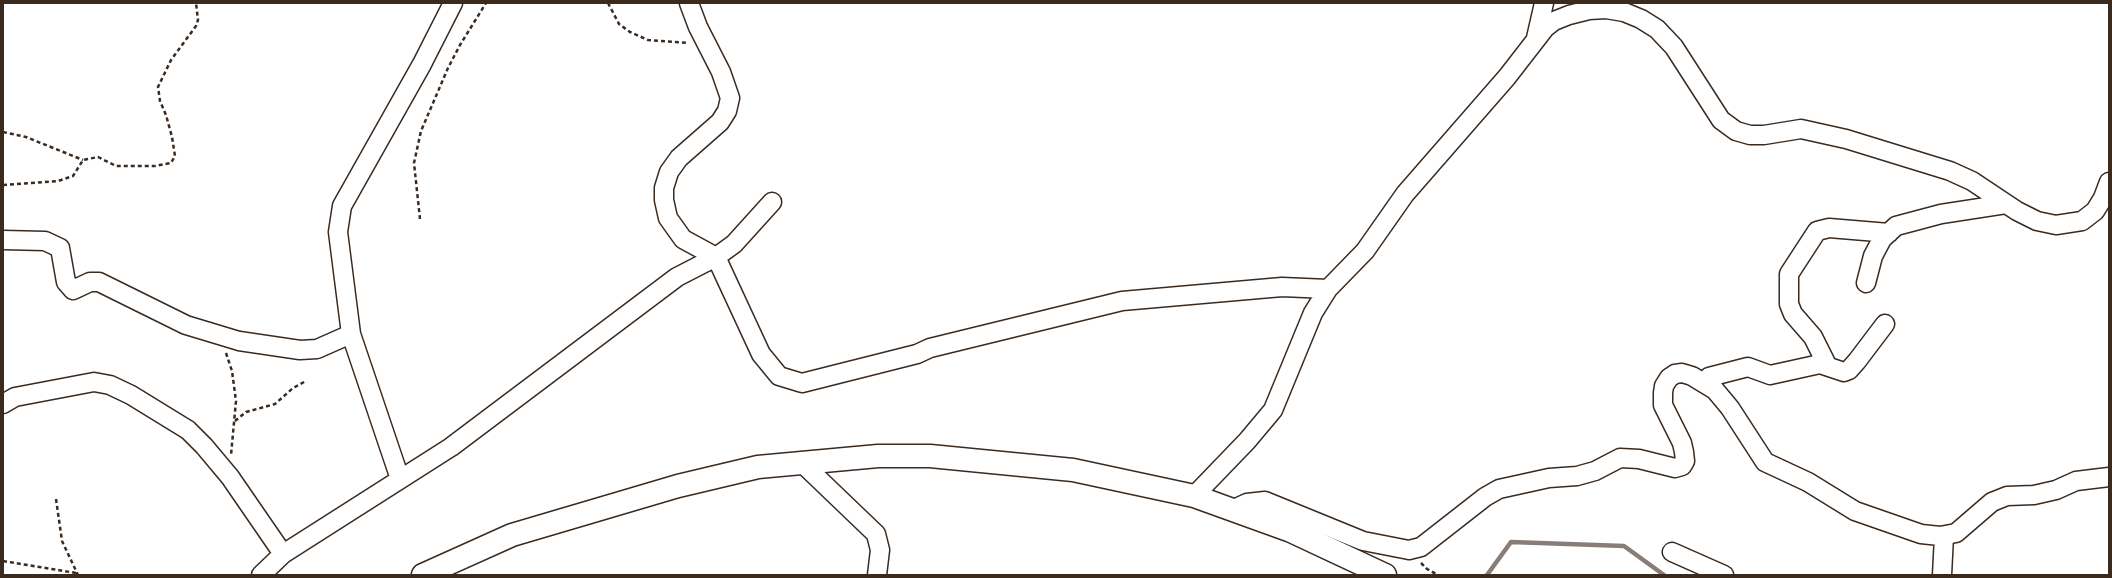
<!DOCTYPE html>
<style>
body{margin:0}
#map{position:relative;width:2112px;height:578px;overflow:hidden;background:#fff;font-family:"Gochi Hand",sans-serif}
canvas{display:block}
.frame{position:absolute;inset:0;border:4px solid #3b2a1e;pointer-events:none}
</style>
<div id="map">
<canvas width="2112" height="578"></canvas>
<div class="frame"></div>
</div>
<script>
const context = document.querySelector('canvas').getContext('2d');
context.lineJoin = 'round';
function shape(rows) {
  const path = new Path2D();
  for (const r of rows) {
    path.moveTo(r[0], r[1]);
    for (let i = 2; i < r.length; i += 2) path.lineTo(r[i], r[i + 1]);
  }
  return path;
}
function strokePath(path, color, width, dash) {
  context.strokeStyle = color;
  context.lineWidth = width;
  context.lineCap = dash ? 'butt' : 'round';
  context.setLineDash(dash || []);
  context.stroke(path);
}
const stream = shape([
 [1487,575,1511,542,1624,546,1664,575]
]);
const path = shape([
 [608,3,619,24,630,32,648,40,688,43],
 [3,132,26,137,83,160],
 [3,185,58,181,73,176,83,160,98,157,116,166,155,166,171,163,175,156,172,137,166,115,160,101,158,87,171,60,196,26,198,20,196,3],
 [420,219,414,163,421,131,448,68,460,45,486,3],
 [226,353,232,371,236,401,231,455],
 [235,421,246,412,275,404,293,388,306,381],
 [56,499,62,541,78,575],
 [3,561,76,573],
 [1421,563,1427,569,1438,575]
]);
const minor = shape([
 [689,3,698,27,721,72,730,98,727,111,720,122,679,158,669,172,664,188,664,200,668,218,683,239,716,257,761,354,779,376,802,383,917,354,930,348,1122,301,1282,287,1328,289],
 [1536,38,1544,3],
 [3,240,45,241,60,248,66,282,73,290,90,282,99,282,186,325,239,341,300,350,317,349,351,334],
 [1866,283,1873,256,1882,239,1896,226,1941,214,2006,204],
 [1827,365,1813,337,1793,314,1789,304,1789,274,1817,231,1829,228,1889,233],
 [1704,383,1709,377,1748,367,1770,375,1820,364,1844,372,1849,370,1857,361,1885,324],
 [3,404,15,397,94,382,110,385,131,395,188,430,204,446,230,477,283,554],
 [803,464,876,534,880,550,877,575],
 [400,479,351,334,338,232,342,206,422,64,453,3],
 [1194,496,1247,441,1273,410,1313,313,1328,289,1365,251,1405,194,1507,77,1545,28,1554,21,1569,15,1589,10,1606,9,1624,12,1641,19,1657,29,1674,47,1721,120,1736,131,1750,135,1764,135,1801,129,1846,139,1950,171,1972,181,2017,211,2037,221,2056,225,2082,221,2095,211,2103,198,2109,182],
 [1234,509,1247,503,1265,501,1363,541,1409,550,1421,547,1485,497,1499,489,1549,478,1577,476,1595,471,1620,458,1639,459,1675,468,1682,466,1685,461,1684,452,1682,443,1663,405,1663,393,1664,386,1669,378,1675,374,1682,373,1692,376,1715,390,1730,408,1765,462,1808,482,1855,511,1921,534,1940,536,1956,533,1992,502,2007,496,2034,495,2056,490,2076,481,2109,477],
 [1672,552,1724,575],
 [261,575,283,554,451,447,677,277,716,257,734,244,772,202],
 [1942,575,1944,536]
]);
const highway = shape([
 [423,575,512,535,678,486,758,467,878,456,930,456,1073,470,1194,496,1291,531,1385,575]
]);
strokePath(stream, '#887e77', 4.5);
strokePath(minor, '#3b2a1e', 21);
strokePath(highway, '#3b2a1e', 25);
strokePath(path, '#3b2a1e', 2.5, [4, 3]);
strokePath(minor, '#fff', 18);
strokePath(highway, '#fff', 22);
</script>
